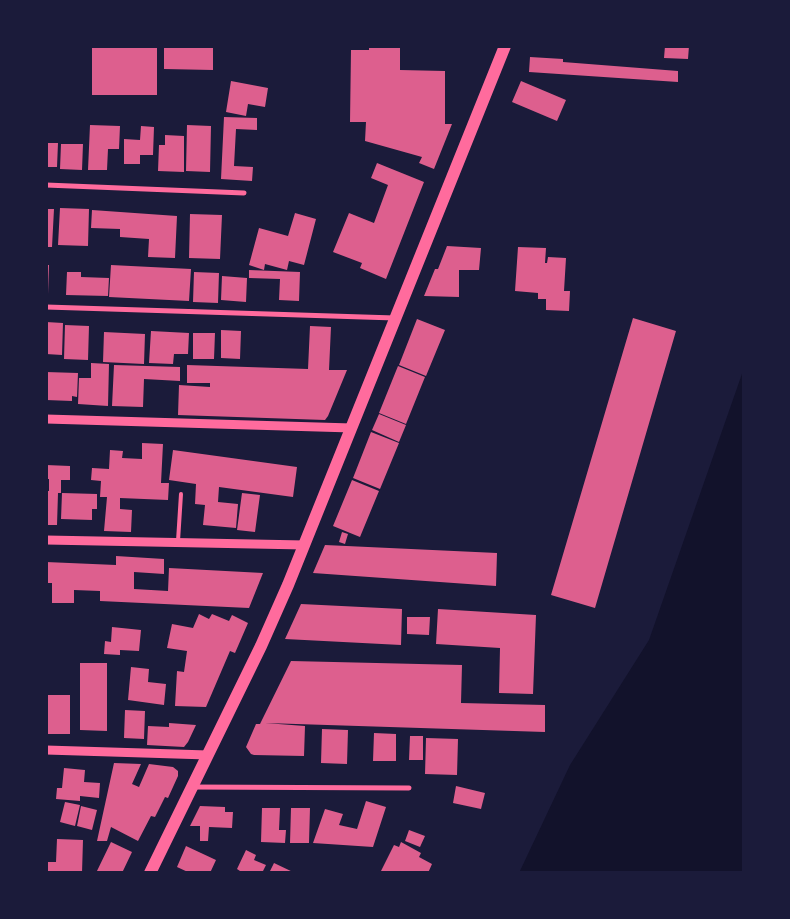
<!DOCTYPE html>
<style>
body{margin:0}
#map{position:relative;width:790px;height:919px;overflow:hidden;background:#1b1b3a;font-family:Mulish,sans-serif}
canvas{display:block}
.frame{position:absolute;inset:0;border:48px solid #1b1b3a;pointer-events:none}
</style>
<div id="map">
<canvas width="790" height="919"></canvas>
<div class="frame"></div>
</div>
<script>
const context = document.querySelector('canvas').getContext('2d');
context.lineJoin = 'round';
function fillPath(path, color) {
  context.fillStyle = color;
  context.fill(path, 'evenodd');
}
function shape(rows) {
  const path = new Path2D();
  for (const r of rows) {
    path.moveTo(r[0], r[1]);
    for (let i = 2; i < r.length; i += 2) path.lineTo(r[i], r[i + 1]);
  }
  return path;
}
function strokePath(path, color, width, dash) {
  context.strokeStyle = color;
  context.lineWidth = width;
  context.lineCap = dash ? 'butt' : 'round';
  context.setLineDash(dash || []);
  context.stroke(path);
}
const water = shape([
 [744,368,744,873,519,873,570,765,649,640]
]);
const building = shape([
 [92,46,157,46,157,95,92,95],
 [164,46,213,46,213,70,164,69],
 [369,46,400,46,400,70,445,71,445,124,452,124,434,169,419,163,422,157,365,141,366,122,350,122,351,50,369,50],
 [665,46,689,46,688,59,664,58],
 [530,57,563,59,563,62,678,71,678,82,529,72],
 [231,81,268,88,265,107,248,104,246,116,226,112],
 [521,81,566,100,557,121,512,102],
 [224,117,257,118,257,130,236,129,234,166,253,167,252,181,221,179],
 [90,125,120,126,119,149,108,149,107,170,88,170],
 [187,125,211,126,210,172,186,171],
 [141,126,154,127,153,155,140,155,140,164,124,164,124,139,140,140],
 [165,135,184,136,184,172,158,171,159,145,165,145],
 [46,143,58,143,57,167,46,167],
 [61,144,83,144,82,170,60,169],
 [377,163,424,182,386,279,360,268,362,263,333,252,349,213,374,223,388,185,371,178],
 [60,208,89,209,88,246,58,245],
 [46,209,54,209,52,247,46,247],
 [92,210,177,216,175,258,148,257,149,239,120,237,120,229,91,228],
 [295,213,316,219,304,265,289,261,287,270,265,264,264,270,249,265,259,228,288,236],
 [190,214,222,215,220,259,189,258],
 [447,246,481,248,479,270,459,270,459,297,424,296,435,269,438,269],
 [518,247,546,248,545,263,547,263,548,257,566,258,564,291,570,291,569,311,546,310,546,299,538,299,538,293,515,291],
 [46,265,49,265,48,294,46,294],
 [111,265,191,269,189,301,109,297],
 [249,270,300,272,299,301,279,300,280,279,249,278],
 [67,272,81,272,81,277,109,278,108,296,66,295],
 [194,272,219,273,218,303,193,302],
 [222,276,247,278,246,302,221,300],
 [633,318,676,331,595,608,551,595],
 [417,319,445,330,426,376,399,365],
 [46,322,63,323,62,355,46,354],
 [65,325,89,326,88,360,64,359],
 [310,326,331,327,329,370,347,370,328,416,325,420,178,415,179,385,210,387,210,383,187,383,187,365,308,369],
 [221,330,241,331,240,359,221,358],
 [151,331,189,333,188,354,174,354,173,364,149,363],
 [104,332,145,334,144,364,103,362],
 [193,333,215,333,214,359,193,359],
 [91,363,109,364,108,406,78,404,79,378,91,378],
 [114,365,180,367,180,381,144,379,143,407,112,406],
 [398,366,425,377,406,424,379,413],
 [46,372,78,373,77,397,72,396,72,401,46,400],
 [379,414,406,425,399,442,372,430],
 [371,432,399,443,380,489,353,478],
 [142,443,163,444,161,483,169,483,168,500,120,498,120,509,132,510,131,532,104,531,107,497,100,497,101,481,91,480,92,468,109,469,110,450,123,451,122,458,142,459],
 [173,450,297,467,293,497,219,487,218,502,238,504,236,528,203,525,205,505,195,504,196,484,169,480],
 [46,465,70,466,70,480,61,480,61,493,58,493,57,525,46,525,46,491,49,491,49,479,46,479],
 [352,480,379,491,360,537,333,526],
 [62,493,97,494,97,509,92,509,92,520,61,519],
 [242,493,260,495,255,532,237,530],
 [342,532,348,534,345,544,339,542],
 [325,545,497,553,496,586,313,573],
 [116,556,164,559,164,574,134,572,134,589,168,591,169,568,263,573,249,608,100,601,100,591,74,590,74,603,52,603,52,583,46,583,46,562,116,565],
 [301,604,402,609,401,645,285,639],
 [438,609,536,615,533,694,499,693,500,648,436,644],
 [199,614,209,619,212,614,229,621,232,615,248,623,235,653,230,651,206,707,175,706,177,671,184,672,187,651,167,648,172,624,193,628],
 [407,617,430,617,429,635,407,634],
 [112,627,141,630,139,651,120,650,120,655,104,654,105,641,111,642],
 [291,661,462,665,461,703,545,705,545,732,265,723,305,726,304,756,254,755,251,754,246,747,256,724,260,724],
 [80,663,107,663,107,731,80,730],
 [131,667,149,669,148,682,166,684,164,705,128,700],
 [46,695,70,695,70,734,46,734],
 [125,710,145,711,144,739,124,738],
 [169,723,196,725,188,742,184,747,147,745,148,726,169,727],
 [322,729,348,730,347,764,321,763],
 [374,733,396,734,396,761,373,761],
 [410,736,423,736,423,760,409,760],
 [426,738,458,739,457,775,425,774],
 [114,763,141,764,132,784,139,787,149,764,173,767,178,771,178,776,168,798,165,797,155,817,151,816,138,841,111,827,107,841,97,841],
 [64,768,85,770,84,782,100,783,99,798,80,796,80,801,56,799,57,788,62,788],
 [456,786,485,793,481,809,453,803],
 [366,801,386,807,373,847,313,843,325,809,343,814,339,825,357,829],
 [65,802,80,805,75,826,60,822],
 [81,806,97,810,92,830,77,826],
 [200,806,225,807,225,812,233,812,232,828,209,827,208,841,200,841,200,826,190,826],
 [262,808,280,808,279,830,286,830,285,843,261,842],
 [291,808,310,808,309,843,290,843],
 [409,830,425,836,420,847,405,841],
 [57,839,83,840,82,873,46,873,46,862,56,862],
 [111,842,132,852,122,873,96,873],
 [401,842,421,853,419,857,432,864,428,873,380,873,394,845,399,847],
 [186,846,216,860,210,873,190,873,177,867],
 [246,850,256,855,254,860,266,865,262,873,243,873,237,869],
 [274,863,295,873,269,873]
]);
const service = shape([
 [178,541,181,494]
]);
const minor = shape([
 [46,185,244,193],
 [46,307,395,318],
 [192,787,409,788]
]);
const tertiary = shape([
 [46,419,352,428],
 [46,540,305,545],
 [46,750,208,755]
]);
const primary = shape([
 [150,873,261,646,288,585,505,46]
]);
fillPath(water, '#12122b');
fillPath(building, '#dd5f8e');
strokePath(service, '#ff6b9d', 4);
strokePath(minor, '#ff6b9d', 5);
strokePath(tertiary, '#ff6b9d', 9);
strokePath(primary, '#ff6b9d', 12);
</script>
